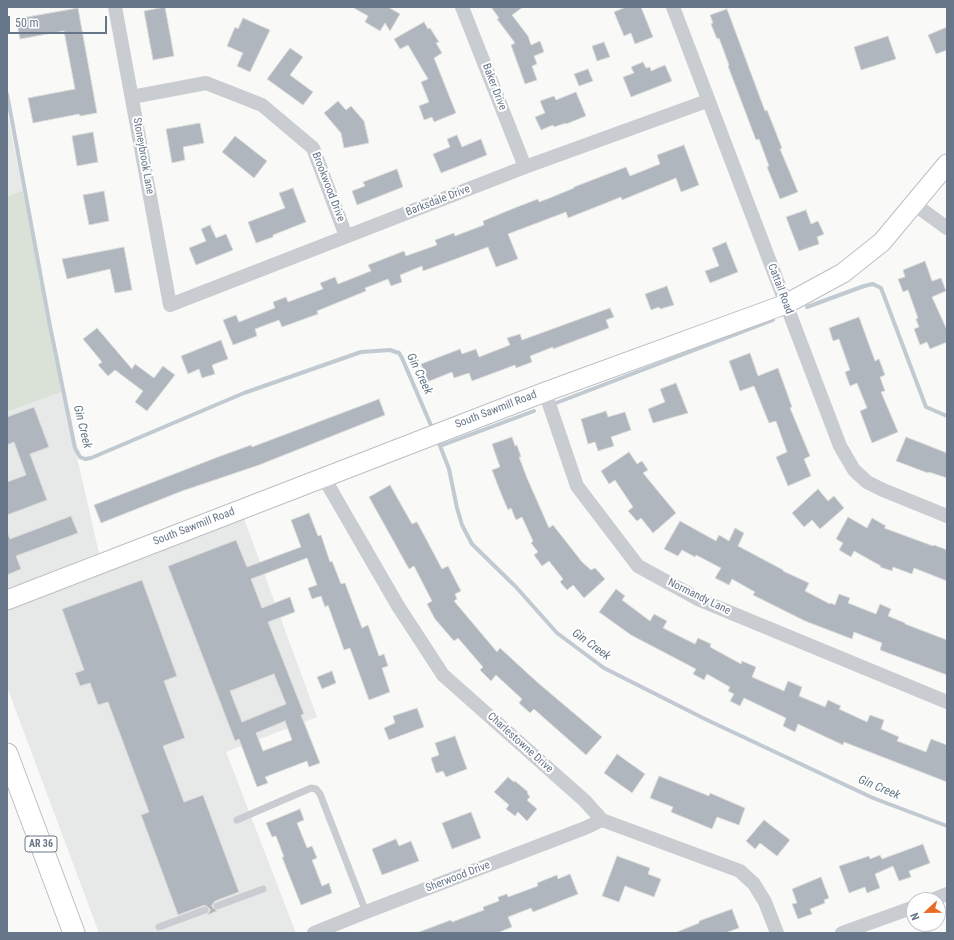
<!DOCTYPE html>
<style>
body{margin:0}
#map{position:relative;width:954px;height:940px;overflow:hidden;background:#f9f9f7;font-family:"Roboto Condensed",sans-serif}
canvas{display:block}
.frame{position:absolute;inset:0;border:8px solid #677689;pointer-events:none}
.north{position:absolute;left:906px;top:892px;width:40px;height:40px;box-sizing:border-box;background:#fff;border:1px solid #c2c8d0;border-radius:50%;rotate:248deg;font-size:11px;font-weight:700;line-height:16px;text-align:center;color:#677689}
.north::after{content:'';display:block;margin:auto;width:14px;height:18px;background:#eb6a25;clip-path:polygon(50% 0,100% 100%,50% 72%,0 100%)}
.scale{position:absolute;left:8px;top:16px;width:99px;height:18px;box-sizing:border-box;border:2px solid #677689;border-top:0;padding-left:5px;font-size:12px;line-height:14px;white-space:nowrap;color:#677689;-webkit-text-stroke:3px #fff;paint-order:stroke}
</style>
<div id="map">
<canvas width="954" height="940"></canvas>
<div class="frame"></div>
<div class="north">N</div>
<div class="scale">50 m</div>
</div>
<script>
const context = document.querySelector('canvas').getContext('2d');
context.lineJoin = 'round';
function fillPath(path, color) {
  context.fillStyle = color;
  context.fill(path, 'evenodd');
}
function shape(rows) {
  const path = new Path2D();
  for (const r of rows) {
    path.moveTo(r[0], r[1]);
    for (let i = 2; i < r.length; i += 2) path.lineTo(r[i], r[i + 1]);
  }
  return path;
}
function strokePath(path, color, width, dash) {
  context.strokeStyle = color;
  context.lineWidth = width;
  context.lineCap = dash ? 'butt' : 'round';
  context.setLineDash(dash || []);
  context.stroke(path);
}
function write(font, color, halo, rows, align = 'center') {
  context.font = font + ' "Roboto Condensed",sans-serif';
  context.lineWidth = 4;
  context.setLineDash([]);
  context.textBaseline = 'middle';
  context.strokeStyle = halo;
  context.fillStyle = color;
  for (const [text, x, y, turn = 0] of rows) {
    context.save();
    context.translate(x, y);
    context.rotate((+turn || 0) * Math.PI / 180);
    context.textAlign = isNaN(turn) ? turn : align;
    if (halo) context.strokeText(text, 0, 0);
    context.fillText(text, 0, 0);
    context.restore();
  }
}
const built = shape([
 [7,111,23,191,7,196],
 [62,392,99,553,7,589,7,412],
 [243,516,317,717,226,752,296,933,99,933,7,687,7,608]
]);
const green = shape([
 [23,191,62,392,7,412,7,196]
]);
const stream = shape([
 [7,94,50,326,75,448,80,457,85,459,91,458,244,393,361,352,390,350,399,353,402,358,433,430],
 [807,307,864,286,873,284,881,288,926,407,947,416],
 [556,403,773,320],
 [437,438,449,469,457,508,462,525,472,544,516,587,557,633,604,668,705,719,873,798,947,826],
 [440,446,534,411]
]);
const building = shape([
 [165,7,174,56,153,60,144,11,165,7],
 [352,7,388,7,400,14,390,31,385,23,380,31,365,22,368,16,352,7],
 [491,7,523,7,512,15,528,36,531,45,540,41,544,52,534,56,537,64,532,66,537,80,525,84,511,45,515,43,497,19,499,18,491,7],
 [626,7,641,7,653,37,635,44,631,33,624,36,614,12,626,7],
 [78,8,97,113,80,116,79,114,33,123,28,98,75,89,64,31,20,39,16,19,78,8],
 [727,9,765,111,767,110,782,148,780,149,798,192,780,199,767,167,769,166,759,139,756,140,728,66,729,65,719,38,717,39,711,24,713,23,710,15,727,9],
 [243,18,270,30,250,72,237,66,243,53,227,46,235,27,238,29,243,18],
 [424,22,428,29,430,28,439,42,436,43,442,53,434,58,456,113,434,122,432,117,424,120,419,106,429,102,421,82,428,79,408,45,400,49,394,39,424,22],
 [947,27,947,50,936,54,928,35,947,27],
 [888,36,896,59,861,70,854,47,888,36],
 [604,42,610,57,597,61,592,46,604,42],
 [290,48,303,57,290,75,313,92,303,105,267,79,290,48],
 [643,62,646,68,650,67,651,71,665,65,672,81,631,97,623,77,634,73,631,67,643,62],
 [588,69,593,81,579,86,574,74,588,69],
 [576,92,586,116,566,124,566,123,554,127,553,125,541,130,535,117,545,113,540,101,554,96,556,100,576,92],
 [338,101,346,110,351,106,364,121,369,143,344,148,341,133,324,113,338,101],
 [200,123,204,143,183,147,185,160,172,163,166,129,200,123],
 [93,132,98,162,77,166,72,136,93,132],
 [457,135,462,147,481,139,487,155,441,173,433,154,450,147,447,139,457,135],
 [235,136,267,161,254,178,222,152,235,136],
 [684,145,699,185,681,192,676,178,622,200,621,197,568,218,566,212,508,234,518,259,496,267,488,247,423,271,422,266,400,275,402,282,391,286,388,279,365,288,366,291,317,311,318,314,282,327,279,320,255,329,257,336,233,345,223,320,236,315,239,322,275,308,273,302,286,297,288,302,323,289,320,283,335,277,338,284,371,271,368,265,404,251,406,256,437,245,435,240,454,233,455,236,484,225,483,221,517,207,538,199,539,202,550,198,574,188,574,187,626,167,630,176,660,164,657,155,684,145],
 [397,169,403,187,357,205,352,191,365,186,363,182,397,169],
 [293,188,306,222,273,235,273,237,256,243,248,222,285,208,279,193,293,188],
 [104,191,109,221,89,225,83,195,104,191],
 [806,210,811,224,818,221,824,234,817,237,819,244,799,251,786,217,806,210],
 [210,225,216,238,226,234,233,250,196,265,189,248,206,241,201,229,210,225],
 [726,242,738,272,710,283,705,271,719,266,712,248,726,242],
 [124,247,132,290,115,293,110,269,67,279,62,259,124,247],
 [925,261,932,281,941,278,946,291,932,297,947,330,947,342,930,349,927,342,920,345,914,329,919,327,916,319,918,318,908,290,903,292,898,279,905,277,903,270,925,261],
 [667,286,674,305,660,309,659,307,651,310,645,294,667,286],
 [610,308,614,317,606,320,609,328,553,349,553,347,530,356,532,362,516,368,515,365,472,381,469,373,454,378,452,372,427,382,421,364,460,349,462,354,476,349,479,357,510,345,507,338,520,334,522,340,610,308],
 [859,317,875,361,879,359,885,375,880,377,885,391,881,392,898,432,872,443,860,411,867,408,857,383,850,386,845,372,850,370,839,339,833,341,829,328,859,317],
 [97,328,132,369,135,364,154,378,163,366,175,375,147,411,135,402,143,391,115,370,108,376,98,365,102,362,83,339,97,328],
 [221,340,228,359,212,365,215,374,202,378,199,369,188,374,181,356,221,340],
 [750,353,758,376,778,368,792,407,790,408,810,456,804,459,811,476,788,486,776,457,787,452,776,421,769,423,754,386,740,391,729,361,750,353],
 [676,383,688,413,653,423,648,409,665,402,660,389,676,383],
 [379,399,385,415,259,465,182,491,101,523,94,505,218,457,251,445,252,447,379,399],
 [34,407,49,447,30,454,47,500,7,515,7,482,26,475,14,442,7,445,7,417,34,407],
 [606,411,608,417,625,412,631,430,611,437,614,446,598,451,595,442,588,444,581,419,606,411],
 [512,437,515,446,517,445,521,457,519,457,527,478,549,528,553,525,582,562,591,570,595,568,605,579,584,598,573,585,567,590,560,582,563,579,549,561,542,566,534,555,538,552,531,543,533,541,522,517,516,520,511,508,508,510,500,491,492,470,500,467,492,444,512,437],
 [906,437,947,453,947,478,929,472,928,473,896,461,906,437],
 [629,452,637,464,642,461,648,470,643,473,676,513,653,533,641,518,637,521,628,511,633,507,615,480,609,484,601,471,629,452],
 [390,485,412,524,417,522,442,569,448,566,461,591,455,594,457,599,454,601,497,652,500,648,537,682,602,737,586,755,534,709,530,713,519,703,522,699,496,675,491,681,480,670,483,667,458,638,454,641,435,619,427,604,432,601,414,566,409,569,369,497,390,485],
 [818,489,828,501,834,496,844,508,820,529,812,520,804,527,792,513,818,489],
 [309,513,318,536,321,535,330,562,332,561,341,584,345,583,362,628,368,625,379,656,384,654,388,666,382,668,390,692,369,700,350,648,344,650,328,605,325,607,321,596,312,599,308,588,317,585,307,558,251,579,262,608,290,597,295,612,268,622,304,714,301,715,320,763,309,767,307,761,265,777,268,783,257,787,239,739,235,741,168,566,236,540,247,567,301,547,291,520,309,513],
 [274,674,286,704,242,722,230,691,274,674],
 [285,721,292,740,263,751,256,733,285,721],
 [71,516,78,533,16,556,21,569,7,575,7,535,8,534,10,539,71,516],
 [848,517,867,528,872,518,886,526,884,528,933,546,934,545,947,550,947,581,914,568,912,574,893,567,892,571,880,567,881,566,854,551,851,557,839,550,843,543,836,539,848,517],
 [680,521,716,541,719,535,729,541,735,528,744,533,738,546,783,570,783,571,809,583,805,591,830,604,831,603,835,605,839,594,850,598,848,603,876,614,880,604,891,609,888,616,905,623,905,624,947,640,947,675,880,650,882,643,854,632,852,639,805,621,753,595,755,592,732,579,729,585,715,578,721,568,696,555,695,557,682,550,678,556,664,549,680,521],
 [142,580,177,676,164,681,185,738,163,746,184,802,203,795,239,892,215,901,212,905,212,907,217,911,207,915,210,911,210,909,205,905,178,915,141,815,149,812,108,702,98,705,90,683,80,686,75,673,84,670,62,609,142,580],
 [616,589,625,596,622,600,650,621,654,614,667,621,663,628,695,644,698,638,711,644,710,647,741,664,742,661,756,667,752,677,784,691,788,681,802,687,799,696,825,707,828,700,841,706,839,709,867,722,870,715,884,720,881,729,899,737,897,741,926,752,931,739,947,745,947,782,844,742,843,745,798,724,795,732,783,726,786,718,744,698,740,706,730,701,734,694,728,691,730,687,707,674,704,680,693,674,696,669,631,635,599,612,616,589],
 [332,671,336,683,322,689,317,677,332,671],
 [417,708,424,727,389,740,384,728,395,723,393,716,417,708],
 [455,736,467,769,446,777,443,771,436,773,431,758,439,755,435,743,455,736],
 [617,754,645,774,632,793,604,773,617,754],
 [659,776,709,796,710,793,745,808,739,825,717,817,712,829,671,812,673,807,650,798,659,776],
 [508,777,514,782,515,781,528,792,527,793,530,797,527,800,537,809,527,821,518,812,515,816,506,809,509,805,494,792,508,777],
 [300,809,304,820,297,823,307,848,312,846,317,858,312,860,322,886,329,883,332,893,301,905,282,857,284,857,276,836,272,837,266,823,300,809],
 [471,812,481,838,452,849,442,823,471,812],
 [764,820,790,840,777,856,760,843,755,849,746,841,764,820],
 [396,839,399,846,411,841,419,861,382,875,372,849,396,839],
 [923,844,930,863,909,871,911,877,899,881,893,866,875,874,880,888,867,893,865,887,849,893,839,866,869,856,870,859,880,855,882,859,923,844],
 [617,856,650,868,648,874,661,879,654,897,625,886,619,902,602,896,617,856],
 [570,874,578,894,533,912,531,908,508,917,512,927,497,933,419,933,419,932,451,920,452,922,484,910,483,907,499,901,498,897,507,894,508,897,538,886,537,883,557,875,558,879,570,874],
 [821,877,829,898,824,900,825,903,810,909,812,914,798,919,792,904,797,903,792,889,821,877],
 [732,909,739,928,725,933,677,933,677,932,699,923,699,921,732,909]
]);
const lane = shape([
 [237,820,311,788,316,789,320,794,366,912],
 [217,906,263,889],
 [159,927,205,910]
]);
const street = shape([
 [115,7,170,305,525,167,707,101],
 [462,7,525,167],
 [673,7,840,446,854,470,867,482,883,490,947,516],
 [132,97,206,83,262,105,313,148,346,236],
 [914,204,947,228],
 [545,392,577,486,638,566,700,600,947,702],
 [324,478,398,606,443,675,585,801,602,820,740,871,754,884,765,902,777,933],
 [932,900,947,894],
 [314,933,366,912,585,828,602,820],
 [842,933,914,907]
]);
const secondary = shape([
 [7,600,545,392,786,304,843,273,882,242,947,164]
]);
const primary = shape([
 [7,754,74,933]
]);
const shields = [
 [41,844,32]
];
const shieldNames = [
 ["AR 36",41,844]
];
const streetNames = [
 ["Baker Drive",494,87,69],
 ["Stoneybrook Lane",143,156,80],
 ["Brookwood Drive",328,187,69],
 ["Barksdale Drive",438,201,-21],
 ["Cattail Road",780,289,69],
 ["South Sawmill Road",496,410,-21],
 ["South Sawmill Road",194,527,-21],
 ["Normandy Lane",699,597,26],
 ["Charlestowne Drive",520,743,42],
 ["Sherwood Drive",458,877,-21]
];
const waterNames = [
 ["Gin Creek",419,374,64],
 ["Gin Creek",82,427,76],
 ["Gin Creek",591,645,36],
 ["Gin Creek",879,788,23]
];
fillPath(built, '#e7e8e8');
fillPath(green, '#dae1d7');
strokePath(stream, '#c1cad0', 4);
fillPath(building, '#b0b6be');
strokePath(building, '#dbdbd9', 1);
strokePath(secondary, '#bbbfc5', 21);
strokePath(primary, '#bcbfc4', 23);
strokePath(lane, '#c9ccd0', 7);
strokePath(street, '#c9ccd0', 14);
strokePath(secondary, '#fff', 19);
strokePath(primary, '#fff', 21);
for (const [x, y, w] of shields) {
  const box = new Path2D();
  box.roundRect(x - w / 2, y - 8, w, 16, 3);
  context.fillStyle = '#fff';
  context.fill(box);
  strokePath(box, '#677689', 1);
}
write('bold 10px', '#677689', null, shieldNames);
write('11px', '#677689', '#fff', streetNames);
write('italic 12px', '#637784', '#fff', waterNames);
</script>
